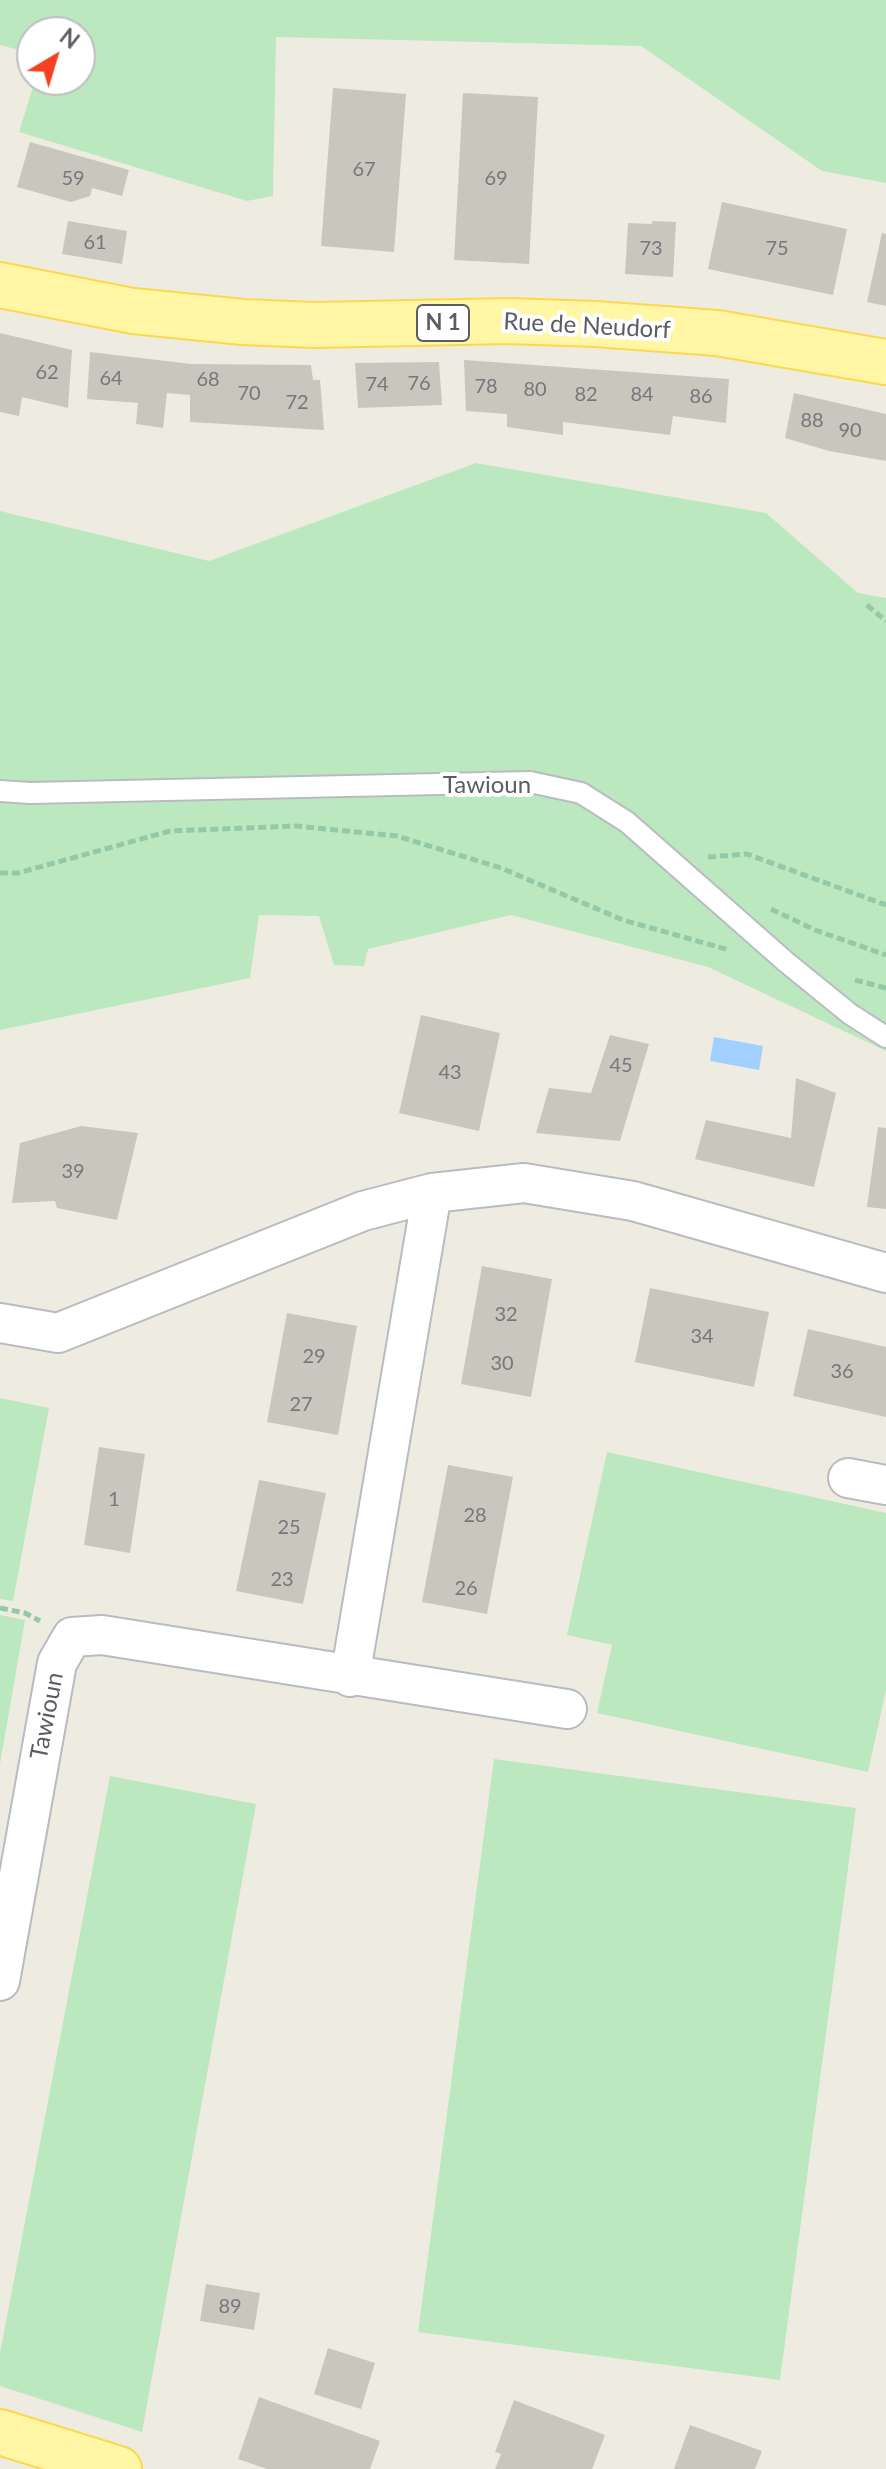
<!DOCTYPE html>
<style>
body{margin:0}
#map{position:relative;width:886px;height:2469px;overflow:hidden;background:#eeece1;font-family:Lato,sans-serif}
canvas{display:block}
.north{position:absolute;left:16px;top:16px;width:80px;height:80px;box-sizing:border-box;background:#fff;border:2px solid #bdbec1;border-radius:50%;rotate:38deg;font-size:22px;font-weight:700;line-height:32px;text-align:center;color:#5a5d64}
.north::after{content:'';display:block;margin:auto;width:28px;height:36px;background:#f64120;clip-path:polygon(50% 0,100% 100%,50% 72%,0 100%)}
</style>
<div id="map">
<canvas width="886" height="2469"></canvas>
<div class="north">N</div>
</div>
<script>
const context = document.querySelector('canvas').getContext('2d');
context.lineJoin = 'round';
function fillPath(path, color) {
  context.fillStyle = color;
  context.fill(path, 'evenodd');
}
function shape(rows) {
  const path = new Path2D();
  for (const r of rows) {
    path.moveTo(r[0], r[1]);
    for (let i = 2; i < r.length; i += 2) path.lineTo(r[i], r[i + 1]);
  }
  return path;
}
function strokePath(path, color, width, dash) {
  context.strokeStyle = color;
  context.lineWidth = width;
  context.lineCap = dash ? 'butt' : 'round';
  context.setLineDash(dash || []);
  context.stroke(path);
}
function write(font, color, halo, rows, align = 'center') {
  context.font = font + ' Lato,sans-serif';
  context.lineWidth = 8;
  context.setLineDash([]);
  context.textBaseline = 'middle';
  context.strokeStyle = halo;
  context.fillStyle = color;
  for (const [text, x, y, turn = 0] of rows) {
    context.save();
    context.translate(x, y);
    context.rotate((+turn || 0) * Math.PI / 180);
    context.textAlign = isNaN(turn) ? turn : align;
    if (halo) context.strokeText(text, 0, 0);
    context.fillText(text, 0, 0);
    context.restore();
  }
}
const green = shape([
 [0,0,886,0,886,183,822,171,641,46,276,37,273,196,247,201,19,132,35,80,80,80,80,32,32,32,32,60,31,53,0,45],
 [476,463,766,513,858,593,886,598,886,1051,708,967,511,915,368,949,364,966,334,965,319,916,259,915,250,978,0,1030,0,511,209,561],
 [0,1398,49,1408,13,1601,0,1599],
 [607,1452,886,1513,886,1690,868,1772,597,1713,612,1645,567,1635],
 [0,1615,25,1620,0,1764],
 [494,1759,856,1808,780,2380,418,2332],
 [110,1776,256,1804,142,2432,0,2386,0,2353]
]);
const water = shape([
 [714,1037,763,1046,759,1070,710,1061]
]);
const building = shape([
 [333,88,406,94,394,252,321,246],
 [463,93,538,97,529,264,454,260],
 [30,142,129,170,122,196,92,188,90,196,71,202,17,187],
 [722,202,847,229,833,295,708,269],
 [68,221,127,231,122,264,62,254],
 [652,221,676,222,673,277,625,274,628,223,652,224],
 [882,233,886,234,886,306,867,302],
 [0,333,72,350,68,408,22,397,19,416,0,412],
 [90,352,191,364,311,365,313,380,320,380,324,430,190,422,190,395,167,393,163,428,136,424,138,403,87,399],
 [464,360,729,379,726,423,673,416,670,435,563,422,563,435,507,427,507,414,466,411],
 [439,362,442,405,358,408,355,363],
 [794,393,886,414,886,461,829,451,785,438],
 [421,1015,500,1033,479,1131,399,1113],
 [610,1035,649,1044,620,1141,536,1133,549,1088,591,1093],
 [796,1078,836,1093,814,1187,695,1159,706,1120,791,1138],
 [81,1126,138,1133,117,1220,57,1208,55,1201,12,1203,20,1143],
 [878,1127,886,1128,886,1209,867,1207],
 [482,1266,552,1279,531,1397,461,1384],
 [650,1288,769,1312,754,1387,635,1362],
 [287,1313,357,1326,338,1435,267,1422],
 [808,1329,886,1347,886,1417,793,1396],
 [99,1447,145,1454,130,1553,84,1545],
 [448,1465,513,1477,487,1614,422,1602],
 [259,1480,326,1493,303,1604,236,1591],
 [206,2284,260,2293,254,2330,200,2321],
 [328,2348,375,2363,361,2409,314,2394],
 [259,2397,380,2441,370,2469,267,2469,238,2459],
 [514,2400,605,2435,592,2469,495,2469,501,2454,495,2452],
 [690,2425,762,2451,755,2469,674,2469]
]);
const path = shape([
 [867,605,886,621],
 [708,857,747,854,886,905],
 [0,873,18,873,170,831,296,826,397,836,501,868,623,920,729,950],
 [771,909,815,930,886,955],
 [855,980,886,988],
 [0,1608,25,1613,40,1621]
]);
const service = shape([
 [0,791,30,793,530,782,581,793,627,822,786,962,850,1014,886,1037]
]);
const minor = shape([
 [0,1323,58,1333,363,1211,432,1193,524,1183,633,1201,886,1273],
 [848,1478,886,1485],
 [350,1677,432,1193],
 [0,1981,57,1663,72,1637,102,1635,567,1709]
]);
const primary = shape([
 [0,285,133,311,243,322,314,325,509,321,596,324,717,333,886,362],
 [0,2432,119,2469]
]);
const numberNames = [
 ["67",364,170],
 ["59",73,179],
 ["69",496,179],
 ["61",95,243],
 ["73",651,249],
 ["75",777,249],
 ["62",47,373],
 ["64",111,379],
 ["68",208,380],
 ["76",419,384],
 ["74",377,385],
 ["78",486,387],
 ["80",535,390],
 ["70",249,394],
 ["82",586,395],
 ["84",642,395],
 ["86",701,397],
 ["72",297,403],
 ["88",812,421],
 ["90",850,431],
 ["45",621,1066],
 ["43",450,1073],
 ["39",73,1172],
 ["32",506,1315],
 ["34",702,1337],
 ["29",314,1357],
 ["30",502,1364],
 ["36",842,1372],
 ["27",301,1405],
 ["1",114,1500],
 ["28",475,1516],
 ["25",289,1528],
 ["23",282,1580],
 ["26",466,1589],
 ["89",230,2307]
];
const shields = [
 [443,323,52]
];
const shieldNames = [
 ["N 1",443,323]
];
const streetNames = [
 ["Rue de Neudorf",587,326,3],
 ["Tawioun",487,785],
 ["Tawioun",47,1716,-79]
];
fillPath(green, '#bce8bf');
fillPath(water, '#a1cfff');
fillPath(building, '#c9c6be');
strokePath(service, '#b9bbc2', 24);
strokePath(minor, '#b9bbc2', 42);
strokePath(primary, '#fcd84d', 48);
strokePath(path, '#94c9a7', 5, [8, 4]);
strokePath(service, '#fff', 20);
strokePath(minor, '#fff', 38);
strokePath(primary, '#fff7a6', 44);
write('20px', '#76777a', null, numberNames);
for (const [x, y, w] of shields) {
  const box = new Path2D();
  box.roundRect(x - w / 2, y - 18, w, 36, 6);
  context.fillStyle = '#fff';
  context.fill(box);
  strokePath(box, '#5a5d64', 2);
}
write('bold 22px', '#5a5d64', null, shieldNames);
write('24px', '#5a5d64', '#fff', streetNames);
</script>
